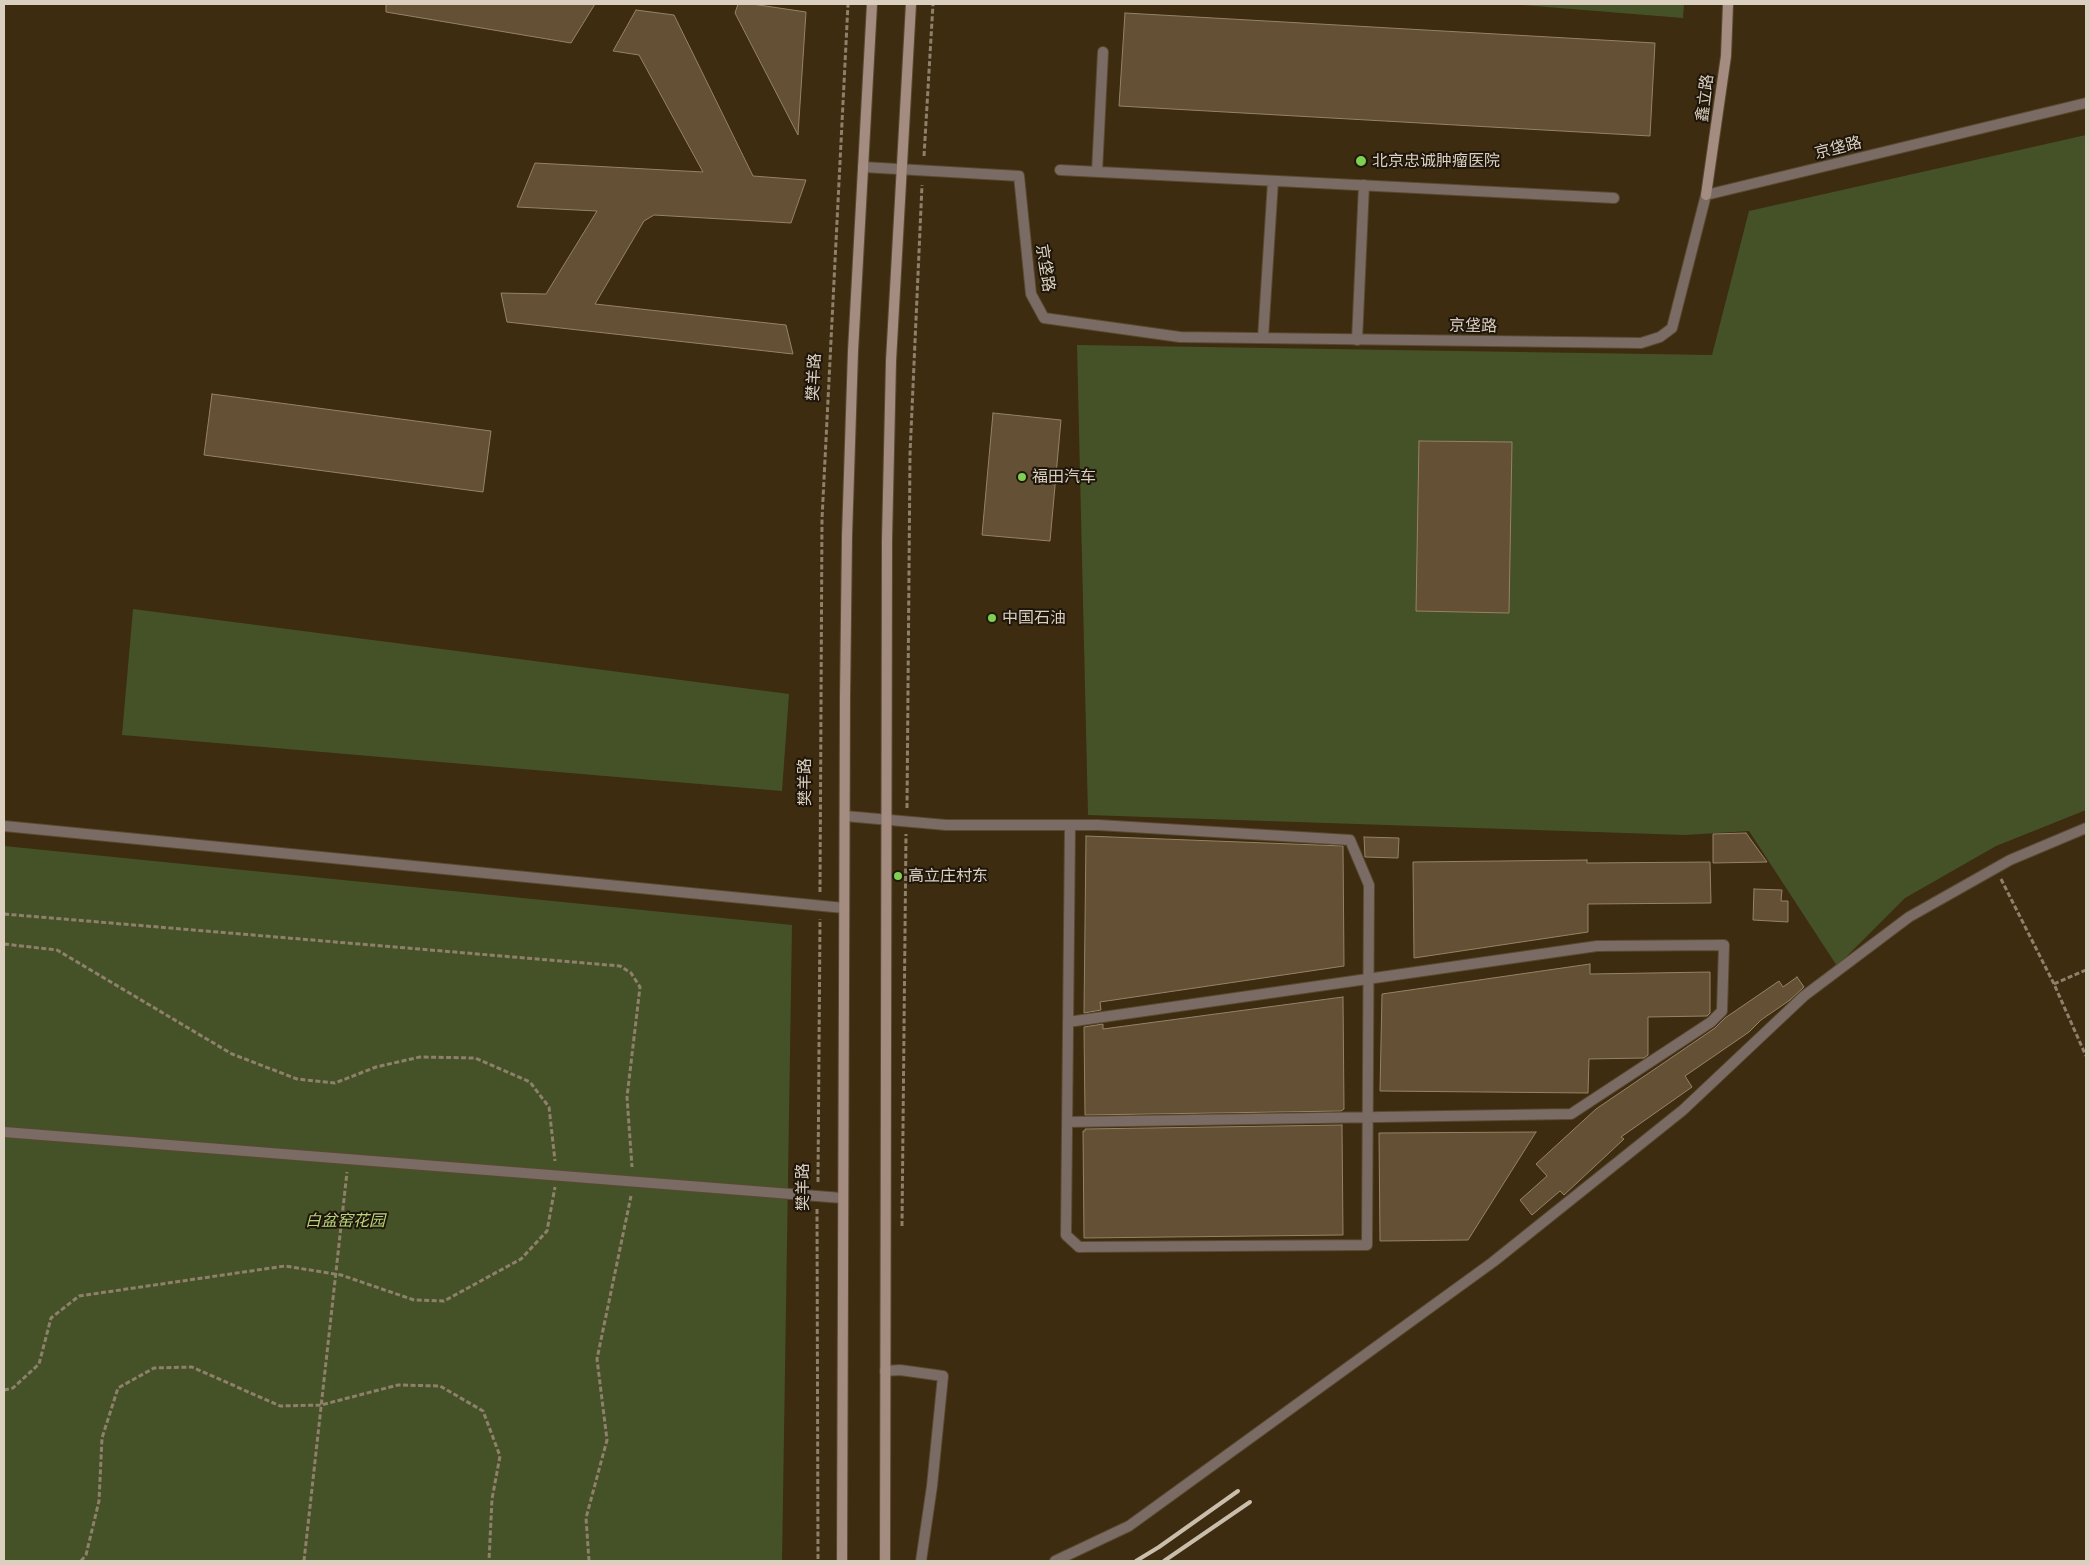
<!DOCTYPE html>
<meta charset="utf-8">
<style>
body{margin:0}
#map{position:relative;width:2090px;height:1565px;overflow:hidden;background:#3d2c10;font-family:"Crimson Pro",serif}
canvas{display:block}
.frame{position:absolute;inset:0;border:5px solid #dbcfc0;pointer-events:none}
</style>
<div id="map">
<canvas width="2090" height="1565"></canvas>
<div class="frame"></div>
</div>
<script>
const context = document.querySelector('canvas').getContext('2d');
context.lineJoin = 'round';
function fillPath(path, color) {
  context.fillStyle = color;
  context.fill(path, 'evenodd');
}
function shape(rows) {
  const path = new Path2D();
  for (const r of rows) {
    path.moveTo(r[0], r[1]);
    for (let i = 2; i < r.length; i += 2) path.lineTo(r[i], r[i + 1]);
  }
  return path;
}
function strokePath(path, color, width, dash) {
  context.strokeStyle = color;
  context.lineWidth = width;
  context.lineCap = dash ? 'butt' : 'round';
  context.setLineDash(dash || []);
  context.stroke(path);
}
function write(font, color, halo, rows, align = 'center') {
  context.font = font + ' "Crimson Pro","Noto Sans SC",serif';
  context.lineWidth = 4;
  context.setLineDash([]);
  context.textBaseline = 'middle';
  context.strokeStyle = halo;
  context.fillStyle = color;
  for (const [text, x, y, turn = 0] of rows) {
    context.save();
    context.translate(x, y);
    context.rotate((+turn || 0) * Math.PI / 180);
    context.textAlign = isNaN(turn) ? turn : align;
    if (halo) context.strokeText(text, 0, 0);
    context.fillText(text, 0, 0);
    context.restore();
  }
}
const green = shape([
 [1510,4,1684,4,1683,18],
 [2086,135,2086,810,1996,846,1905,898,1837,966,1749,831,1685,835,1088,815,1077,345,1712,355,1749,211],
 [133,609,789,694,782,791,122,735],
 [4,846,792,925,782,1561,4,1561]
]);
const building = shape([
 [386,4,595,4,571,43,386,12,386,4],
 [738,4,752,4,806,12,798,135,735,13,738,4],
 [636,10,674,15,753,176,806,180,791,223,654,215,644,221,595,304,786,325,793,354,507,322,501,293,546,294,597,211,517,207,535,163,703,172,639,55,613,51,636,10],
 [1125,13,1655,43,1650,136,1119,106,1125,13],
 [212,394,491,431,483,492,204,455,212,394],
 [993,413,1061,420,1050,541,982,535,993,413],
 [1419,441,1512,442,1509,613,1416,611,1419,441],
 [1746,833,1767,862,1713,863,1713,834,1746,833],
 [1086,836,1343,846,1344,966,1100,1002,1101,1010,1084,1013,1086,836],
 [1364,837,1399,838,1398,858,1365,857,1364,837],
 [1587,860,1587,863,1710,862,1711,903,1588,904,1588,932,1414,958,1413,862,1587,860],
 [1754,889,1782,890,1781,901,1788,901,1788,922,1753,920,1754,889],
 [1590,964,1590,974,1710,972,1710,1013,1707,1016,1648,1017,1648,1055,1644,1058,1589,1059,1588,1093,1380,1091,1382,994,1590,964],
 [1797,977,1804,987,1790,1000,1761,1020,1749,1032,1685,1076,1692,1087,1621,1137,1624,1139,1564,1195,1560,1191,1532,1215,1520,1200,1547,1176,1536,1164,1596,1109,1715,1028,1725,1018,1779,981,1783,987,1797,977],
 [1343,997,1344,1109,1341,1111,1085,1115,1084,1027,1103,1024,1103,1029,1343,997],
 [1342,1125,1343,1235,1084,1238,1083,1131,1085,1131,1085,1129,1342,1125],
 [1536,1132,1468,1240,1380,1241,1379,1133,1536,1132]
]);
const path = shape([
 [924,156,933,4],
 [907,808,910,454,922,185],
 [2001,879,2054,984,2086,1056],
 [820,892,822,519,848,4],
 [4,914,620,966,631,973,640,987,627,1097,632,1167],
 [4,944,57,950,232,1054,297,1079,335,1083,376,1067,420,1057,475,1058,530,1082,549,1107,555,1161],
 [2054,984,2086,970],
 [818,1182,820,919],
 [817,1209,818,1561],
 [902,1226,906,834],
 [4,1390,13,1388,39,1364,51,1318,79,1296,285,1266,341,1275,414,1300,444,1301,521,1259,547,1231,555,1187],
 [81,1561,86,1555,99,1501,102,1438,118,1388,154,1368,192,1367,280,1406,321,1405,398,1385,440,1386,483,1411,500,1456,492,1499,489,1561],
 [304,1561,347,1172],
 [589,1561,586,1518,607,1440,597,1359,631,1196]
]);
const lane = shape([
 [1060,170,1614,198],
 [1097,172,1103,52],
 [1263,338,1273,181],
 [1357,340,1364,185],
 [845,816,946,825,1098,825,1350,840,1369,885,1367,1245,1079,1247,1066,1235,1070,825],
 [1067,1122,1571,1114,1711,1022,1722,1011,1724,945,1597,946,1068,1022],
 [4,1132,842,1198],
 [885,1371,900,1370,943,1376,932,1486,921,1561],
 [1055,1561,1129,1526,1493,1262,1683,1110,1804,996,1909,917,2010,860,2086,828]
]);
const street = shape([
 [863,167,1019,176,1031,294,1044,318,1180,337,1641,343,1660,337,1672,328,1706,195,2086,103],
 [4,826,844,908]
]);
const secondary = shape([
 [1706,195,1726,56,1728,4],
 [842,1561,845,698,847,536,853,351,872,4],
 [885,1561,887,540,891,361,911,4]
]);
const rail = shape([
 [1136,1561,1159,1547,1238,1491],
 [1164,1561,1250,1502]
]);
const markers = [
 [1361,161,6,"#7fd052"],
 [1022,477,5,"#7fd052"],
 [992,618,5,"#7fd052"],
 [898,876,5,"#7fd052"]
];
const streetNames = [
 ["鑫立路",1705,98,-83],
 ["京垡路",1838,148,-14],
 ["京垡路",1045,268,81],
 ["京垡路",1473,326,1],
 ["樊羊路",814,377,-87],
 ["樊羊路",805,782,-90],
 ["樊羊路",803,1187,-90]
];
const poiNames = [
 ["北京忠诚肿瘤医院",1372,161],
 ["福田汽车",1032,477],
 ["中国石油",1002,618],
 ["高立庄村东",908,876]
];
const parkNames = [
 ["白盆窑花园",345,1221]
];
fillPath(green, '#455228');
fillPath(building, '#645135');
strokePath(building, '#978265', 1);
strokePath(lane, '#594930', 12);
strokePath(street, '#594930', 12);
strokePath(secondary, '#594930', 12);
strokePath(path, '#8e806a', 3, [5, 2.5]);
strokePath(lane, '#7a6b64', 10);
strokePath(street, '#7a6b64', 10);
strokePath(secondary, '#a48c81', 10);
strokePath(rail, '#c9bdac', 4);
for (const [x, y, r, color] of markers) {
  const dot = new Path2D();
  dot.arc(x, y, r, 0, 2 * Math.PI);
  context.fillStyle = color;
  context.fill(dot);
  strokePath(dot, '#1e160a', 2);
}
write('16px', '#dbcfc0', '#1e160a', streetNames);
write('16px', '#dbcfc0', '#1e160a', poiNames, 'left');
write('italic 16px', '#b8d47a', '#1e160a', parkNames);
</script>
